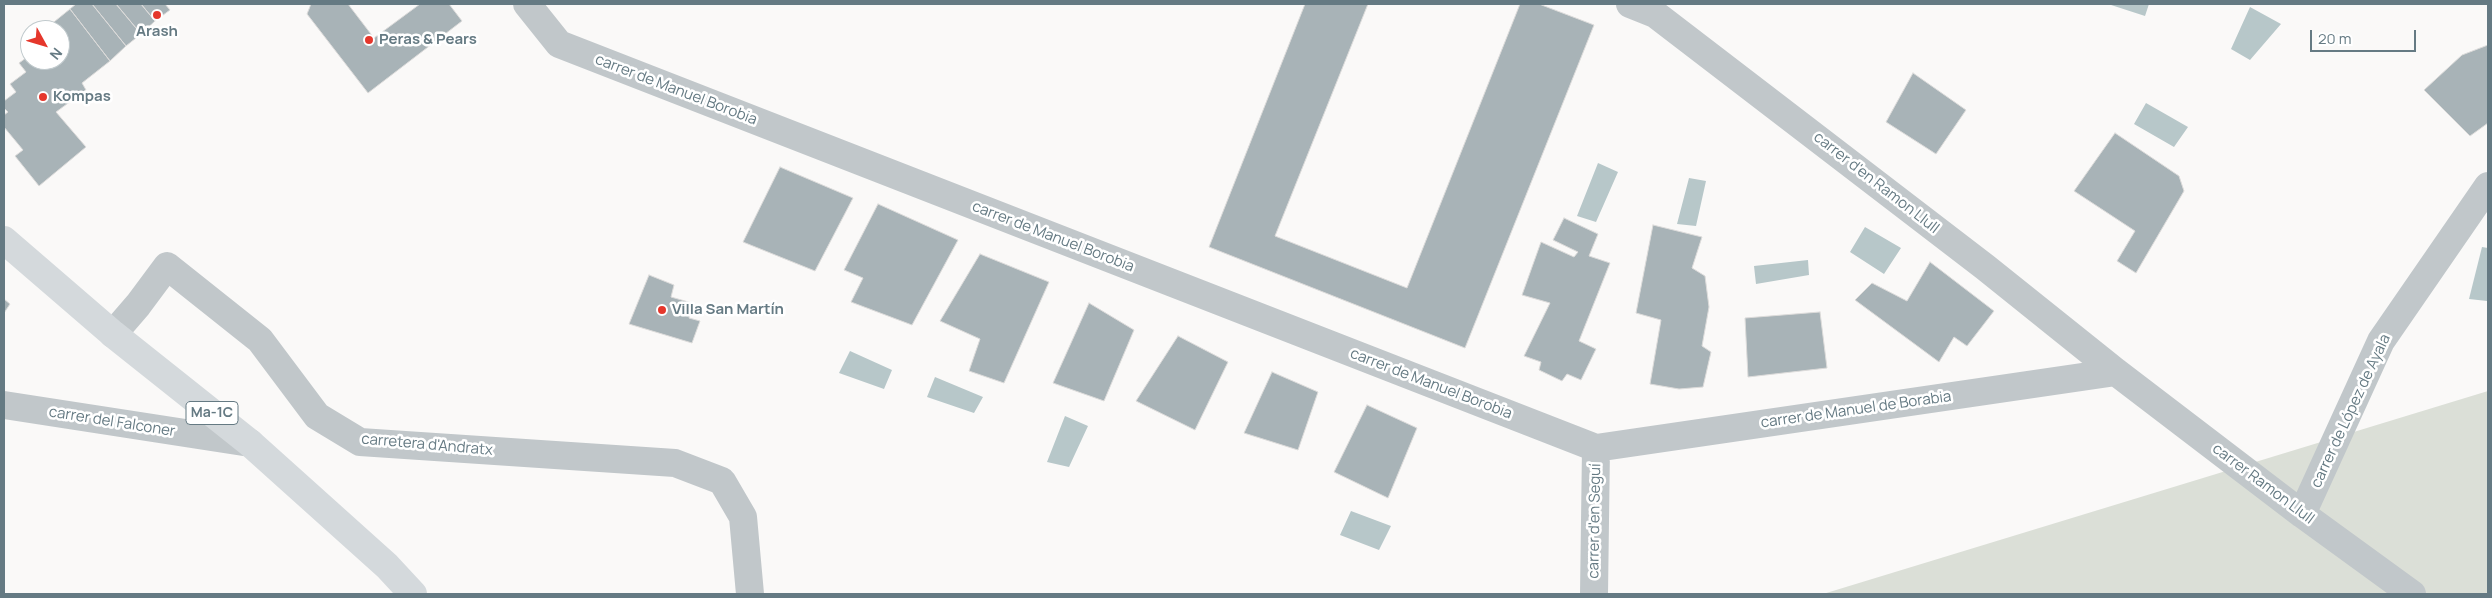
<!DOCTYPE html>
<meta charset="utf-8">
<style>
body{margin:0}
#map{position:relative;width:2492px;height:598px;overflow:hidden;background:#faf9f8;font-family:Manrope,sans-serif}
canvas{display:block}
.frame{position:absolute;inset:0;border:5px solid #657a83;pointer-events:none}
.north{position:absolute;left:20px;top:20px;width:50px;height:50px;box-sizing:border-box;background:#fff;border:1px solid #c1cacd;border-radius:50%;rotate:129deg;font-size:14px;font-weight:700;line-height:20px;text-align:center;color:#657a83}
.north::after{content:'';display:block;margin:auto;width:18px;height:22px;background:#e5372c;clip-path:polygon(50% 0,100% 100%,50% 72%,0 100%)}
.scale{position:absolute;left:2310px;top:30px;width:106px;height:22px;box-sizing:border-box;border:2px solid #657a83;border-top:0;padding-left:6px;font-size:15px;line-height:18px;white-space:nowrap;color:#657a83;-webkit-text-stroke:4px #fff;paint-order:stroke}
</style>
<div id="map">
<canvas width="2492" height="598"></canvas>
<div class="frame"></div>
<div class="north">N</div>
<div class="scale">20 m</div>
</div>
<script>
const context = document.querySelector('canvas').getContext('2d');
context.lineJoin = 'round';
function fillPath(path, color) {
  context.fillStyle = color;
  context.fill(path, 'evenodd');
}
function shape(rows) {
  const path = new Path2D();
  for (const r of rows) {
    path.moveTo(r[0], r[1]);
    for (let i = 2; i < r.length; i += 2) path.lineTo(r[i], r[i + 1]);
  }
  return path;
}
function strokePath(path, color, width, dash) {
  context.strokeStyle = color;
  context.lineWidth = width;
  context.lineCap = dash ? 'butt' : 'round';
  context.setLineDash(dash || []);
  context.stroke(path);
}
function write(font, color, halo, rows, align = 'center') {
  context.font = font + ' Manrope,sans-serif';
  context.lineWidth = 5;
  context.setLineDash([]);
  context.textBaseline = 'middle';
  context.strokeStyle = halo;
  context.fillStyle = color;
  for (const [text, x, y, turn = 0] of rows) {
    context.save();
    context.translate(x, y);
    context.rotate((+turn || 0) * Math.PI / 180);
    context.textAlign = isNaN(turn) ? turn : align;
    if (halo) context.strokeText(text, 0, 0);
    context.fillText(text, 0, 0);
    context.restore();
  }
}
const green = shape([
 [2488,391,2488,594,1823,594]
]);
const water = shape([
 [2108,4,2149,4,2145,16],
 [2250,7,2281,24,2250,60,2231,49],
 [2146,103,2188,127,2174,147,2134,124],
 [1598,163,1618,172,1596,222,1577,216],
 [1689,178,1706,181,1696,226,1677,224],
 [1865,227,1901,248,1884,274,1850,252],
 [2482,247,2488,248,2487,301,2469,299],
 [1808,260,1809,275,1756,284,1754,266],
 [850,351,892,370,884,389,839,373],
 [935,377,983,397,974,413,927,397],
 [1065,416,1088,426,1069,467,1047,462],
 [1351,511,1391,526,1379,550,1340,535]
]);
const building = shape([
 [76,4,92,4,126,46,110,61,70,9,76,4],
 [92,4,116,4,141,34,126,46,92,4],
 [116,4,141,4,155,21,141,34,116,4],
 [141,4,165,4,170,10,155,21,141,4],
 [311,4,348,4,374,38,420,4,449,4,462,21,368,93,307,14,311,4],
 [1305,4,1368,4,1275,236,1407,288,1520,4,1539,4,1594,25,1465,348,1209,247,1305,4],
 [70,9,110,61,82,83,86,90,56,112,86,147,39,186,15,156,23,150,4,127,4,115,8,112,4,108,4,101,16,92,10,84,26,72,19,63,30,55,30,60,60,60,60,30,44,30,70,9],
 [2488,45,2488,123,2470,136,2424,90,2462,55,2488,45],
 [1913,73,1966,110,1936,154,1886,122,1913,73],
 [2115,133,2179,176,2184,191,2136,273,2117,261,2135,231,2074,191,2115,133],
 [780,167,853,198,815,271,743,242,780,167],
 [878,204,958,240,912,325,851,302,863,278,844,270,878,204],
 [1564,218,1598,234,1589,256,1610,263,1579,341,1596,349,1581,380,1567,374,1562,381,1539,370,1541,362,1524,356,1550,303,1522,295,1541,242,1574,257,1578,252,1553,240,1564,218],
 [1653,225,1702,237,1692,268,1705,276,1709,307,1702,346,1711,352,1703,387,1679,389,1650,384,1661,320,1636,313,1653,225],
 [980,254,1049,282,1004,383,969,371,980,339,940,321,980,254],
 [1930,262,1994,311,1967,346,1954,337,1939,362,1855,300,1872,283,1907,301,1930,262],
 [649,275,674,285,671,297,692,303,689,318,700,321,692,343,629,324,649,275],
 [4,299,10,304,4,313,4,299],
 [1089,303,1134,330,1104,401,1053,383,1089,303],
 [1820,312,1827,368,1748,377,1745,318,1820,312],
 [1178,336,1228,362,1195,430,1136,401,1178,336],
 [1272,372,1318,392,1298,450,1244,433,1272,372],
 [1367,405,1417,428,1388,498,1334,472,1367,405]
]);
const minor = shape([
 [527,4,559,44,1596,448,2116,372],
 [1630,4,1655,14,1985,267,2116,372,2302,514,2412,594],
 [113,334,138,305,167,266,260,340,317,416,360,442,675,463,722,481,743,517,750,594],
 [4,405,250,443],
 [2302,514,2381,341,2488,186],
 [1594,594,1596,448]
]);
const major = shape([
 [4,240,113,334,250,443,387,566,413,594]
]);
const markers = [
 [157,15,5,"#e5372c"],
 [369,40,5,"#e5372c"],
 [43,97,5,"#e5372c"],
 [662,310,5,"#e5372c"]
];
const shields = [
 [212,413,52]
];
const shieldNames = [
 ["Ma-1C",212,413]
];
const poiNames = [
 ["Arash",157,32,"center"],
 ["Peras & Pears",379,40],
 ["Kompas",53,97],
 ["Villa San Martín",672,310]
];
const streetNames = [
 ["carrer de Manuel Borobia",676,90,21],
 ["carrer d'en Ramon Llull",1876,183,38],
 ["carrer de Manuel Borobia",1053,237,21],
 ["carrer de Manuel Borobia",1431,384,21],
 ["carrer de Manuel de Borabia",1856,410,-8],
 ["carrer de López de Ayala",2351,411,-65],
 ["carrer del Falconer",112,422,9],
 ["carretera d'Andratx",427,445,5],
 ["carrer Ramon Llull",2263,484,37],
 ["carrer d'en Seguí",1595,521,-89]
];
fillPath(green, '#dbdfd7');
fillPath(water, '#b7c7c9');
fillPath(building, '#a8b3b7');
strokePath(building, '#dcdbda', 1);
strokePath(minor, '#c1c7ca', 28);
strokePath(major, '#d4d9dc', 28);
for (const [x, y, r, color] of markers) {
  const dot = new Path2D();
  dot.arc(x, y, r, 0, 2 * Math.PI);
  context.fillStyle = color;
  context.fill(dot);
  strokePath(dot, '#fff', 2);
}
for (const [x, y, w] of shields) {
  const box = new Path2D();
  box.roundRect(x - w / 2, y - 11.5, w, 23, 4);
  context.fillStyle = '#fff';
  context.fill(box);
  strokePath(box, '#657a83', 1);
}
write('bold 14px', '#657a83', null, shieldNames);
write('bold 15px', '#657a83', '#fff', poiNames, 'left');
write('15px', '#657a83', '#fff', streetNames);
</script>
